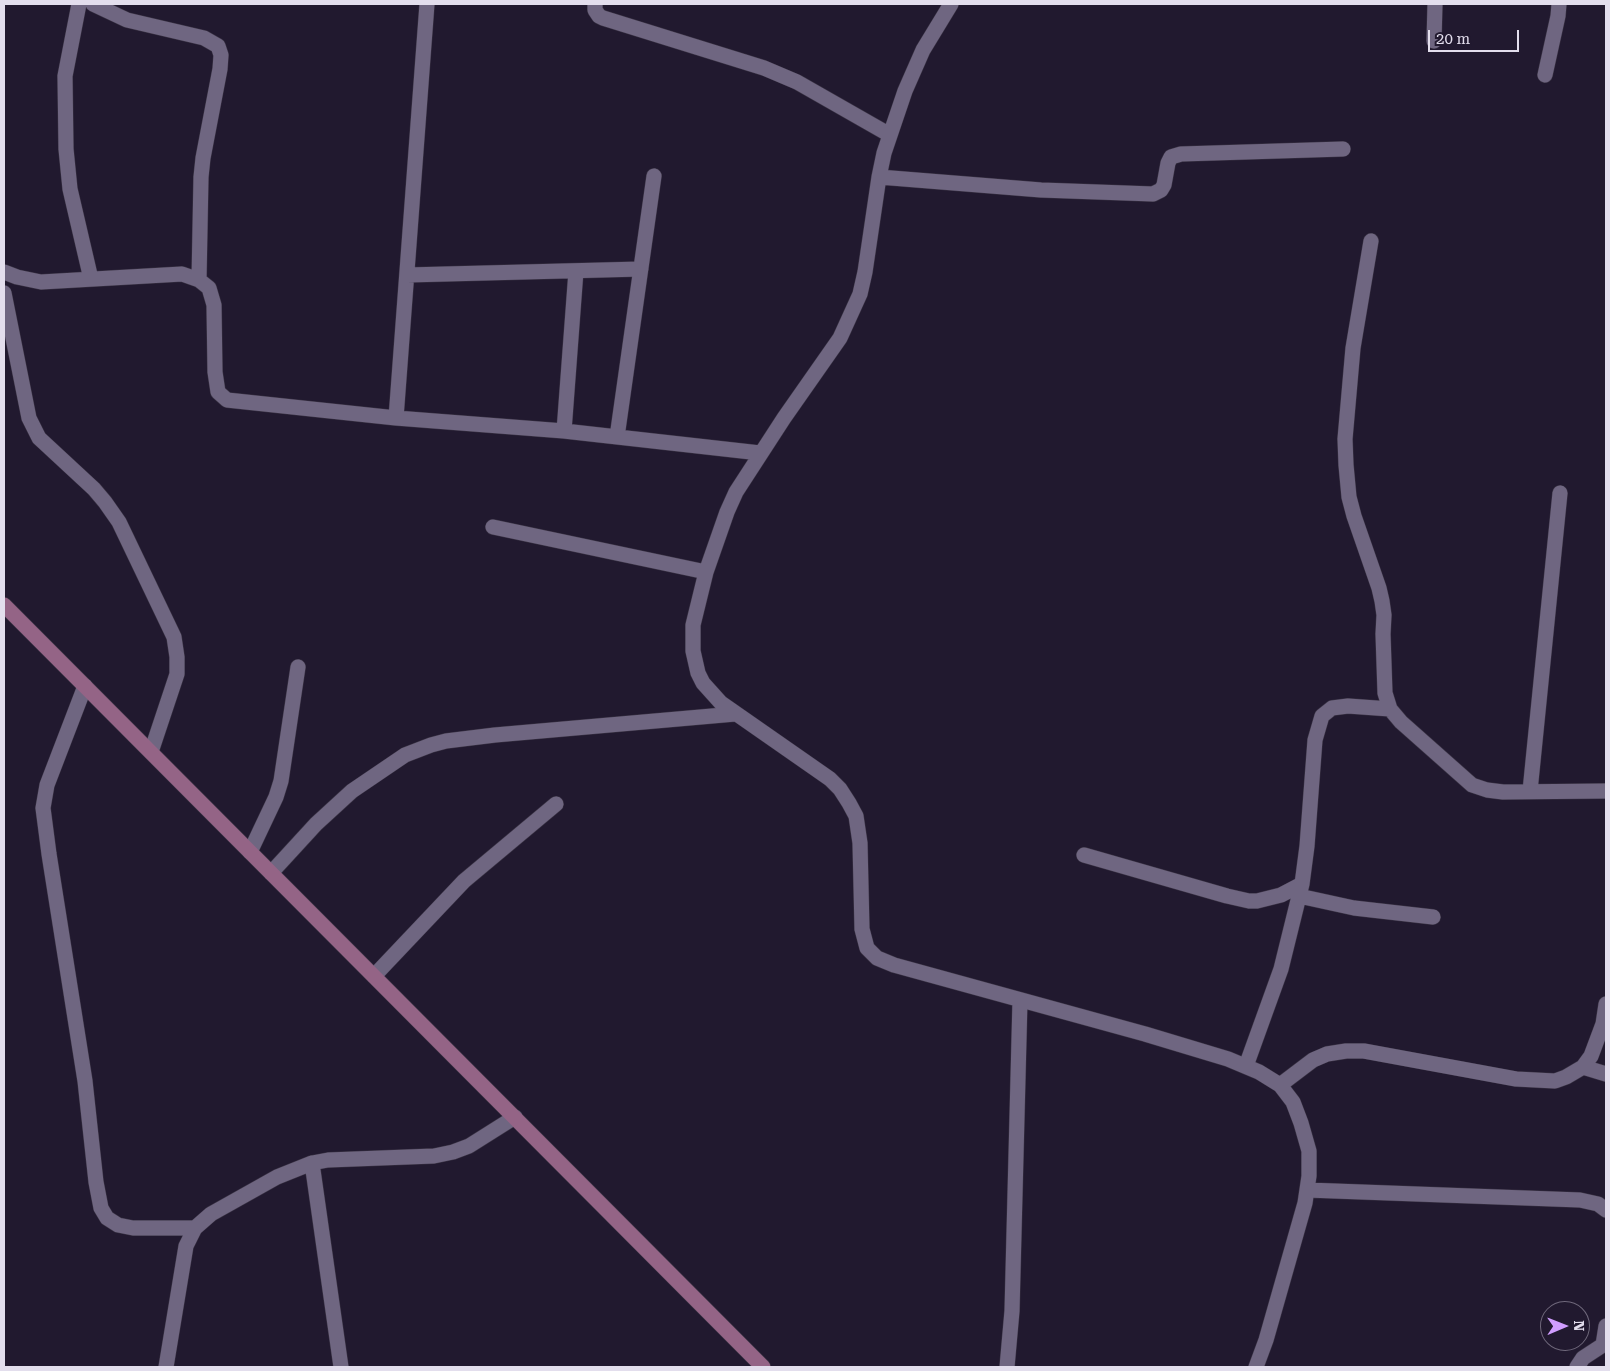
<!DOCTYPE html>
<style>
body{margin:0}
#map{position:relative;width:1610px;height:1371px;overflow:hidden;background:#21192f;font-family:"Roboto Serif",serif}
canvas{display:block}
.frame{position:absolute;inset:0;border:5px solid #e3deed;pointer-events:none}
.north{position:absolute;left:1540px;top:1301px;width:50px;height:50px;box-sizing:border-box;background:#21192f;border:1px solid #6f687b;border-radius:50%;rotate:89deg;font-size:14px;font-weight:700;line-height:20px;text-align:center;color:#e3deed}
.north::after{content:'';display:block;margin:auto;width:18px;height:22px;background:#d09dff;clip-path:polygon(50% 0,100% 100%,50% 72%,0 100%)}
.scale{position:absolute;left:1428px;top:30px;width:91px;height:22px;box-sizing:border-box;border:2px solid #e3deed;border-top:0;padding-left:6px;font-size:15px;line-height:18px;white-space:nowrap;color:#e3deed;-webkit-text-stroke:4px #21192f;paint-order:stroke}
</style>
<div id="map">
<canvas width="1610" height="1371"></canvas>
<div class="frame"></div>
<div class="north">N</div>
<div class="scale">20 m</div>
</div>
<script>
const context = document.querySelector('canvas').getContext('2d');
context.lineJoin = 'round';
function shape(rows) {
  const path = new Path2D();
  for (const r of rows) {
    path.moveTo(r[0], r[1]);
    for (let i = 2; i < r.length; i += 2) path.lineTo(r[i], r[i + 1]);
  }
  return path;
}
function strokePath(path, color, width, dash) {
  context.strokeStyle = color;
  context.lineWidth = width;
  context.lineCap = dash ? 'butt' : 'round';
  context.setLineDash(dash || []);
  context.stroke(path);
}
const street = shape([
 [79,4,65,76,66,149,70,189,91,279],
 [93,4,127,20,204,38,218,46,221,55,220,69,203,158,201,177,199,280],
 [595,4,595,10,599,16,603,18,764,68,797,82,890,135],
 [951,4,923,50,905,91,884,153,879,177,865,272,860,294,840,338,784,418,736,492,727,512,706,572,693,625,693,651,698,673,703,683,721,703,830,779,840,789,849,803,856,816,860,843,862,929,867,948,877,958,894,965,1145,1034,1228,1059,1259,1072,1280,1085,1293,1102,1301,1123,1309,1151,1309,1176,1305,1203,1266,1340,1256,1367],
 [1434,41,1435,4],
 [1545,75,1558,16,1559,4],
 [879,177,1041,190,1153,194,1161,190,1164,185,1168,163,1171,157,1181,154,1343,149],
 [1371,241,1353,348,1345,439,1346,465,1349,497,1354,516,1379,588,1382,601,1384,615,1383,634,1385,693,1390,709,1401,722,1472,785,1487,790,1503,792,1606,791],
 [4,272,17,277,41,282,182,274,199,280,209,288,214,305,215,372,218,392,227,400,396,418,564,431,760,453],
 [407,275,641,269],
 [4,293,29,418,39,438,94,489,105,502,119,522,174,637,177,657,177,674,151,752],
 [396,418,427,4],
 [564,431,576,271],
 [617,437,654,176],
 [493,527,706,572],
 [85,686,47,785,43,808,49,854,85,1081,96,1182,101,1208,107,1218,118,1225,133,1228,195,1228],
 [1530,791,1560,493],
 [250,852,276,797,281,781,298,667],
 [1084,855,1227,896,1249,901,1257,901,1281,895,1302,884],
 [271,873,316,824,352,791,405,755,431,745,446,741,495,735,735,714],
 [1299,896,1354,908,1433,917],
 [374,976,464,881,556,804],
 [1246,1066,1281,969,1302,884,1307,846,1315,740,1322,716,1332,708,1348,706,1390,709],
 [1583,1067,1606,1074],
 [1280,1085,1313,1060,1327,1054,1346,1051,1364,1051,1516,1079,1555,1081,1566,1077,1583,1067,1591,1056,1603,1024,1606,1004],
 [312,1163,341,1367],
 [1307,1190,1580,1200,1598,1204,1606,1210],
 [1603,1345,1606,1326],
 [166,1367,186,1246,195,1228,211,1214,277,1177,312,1163,328,1160,434,1156,453,1152,469,1146,515,1117],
 [1007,1367,1012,1311,1020,1000],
 [1577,1367,1583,1358,1606,1343]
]);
const secondary = shape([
 [4,605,763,1367]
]);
strokePath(street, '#3b3445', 16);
strokePath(secondary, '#3b3445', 16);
strokePath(street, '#6f6681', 15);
strokePath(secondary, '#946486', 15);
</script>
